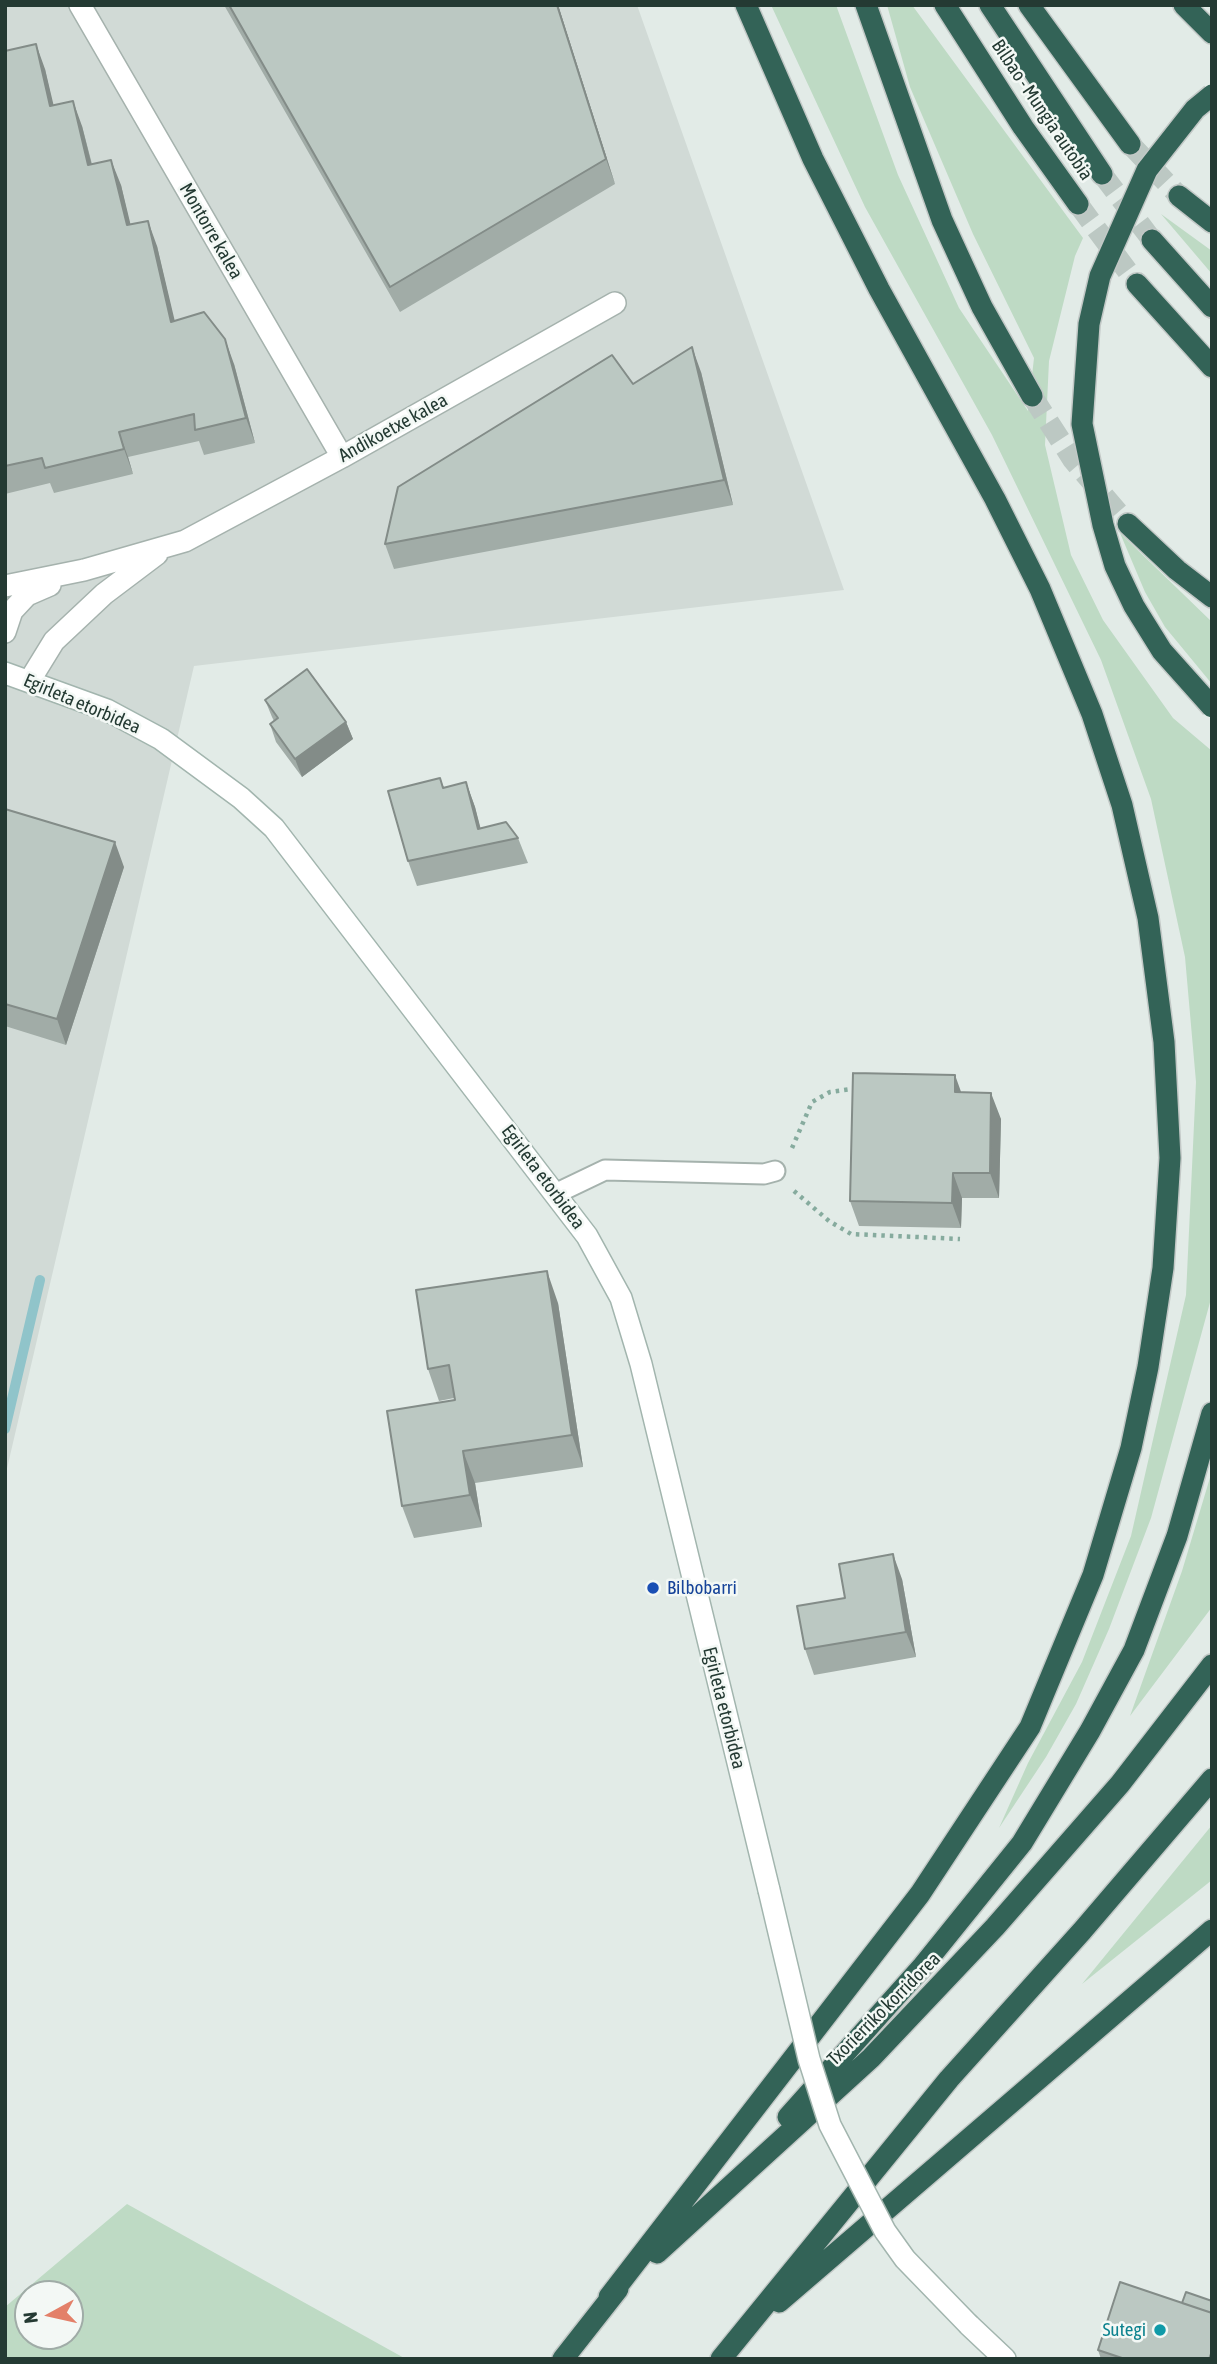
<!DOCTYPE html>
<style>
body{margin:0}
#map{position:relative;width:1217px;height:2364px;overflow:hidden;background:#e2ebe7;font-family:"Asap Condensed",sans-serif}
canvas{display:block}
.frame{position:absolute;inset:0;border:7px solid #243a33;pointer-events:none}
.north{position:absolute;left:14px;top:2280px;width:70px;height:70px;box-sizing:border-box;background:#f3f8f5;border:2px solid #a0aca7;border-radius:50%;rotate:262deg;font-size:19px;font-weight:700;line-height:28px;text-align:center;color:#243a33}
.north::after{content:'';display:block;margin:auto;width:24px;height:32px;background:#e38069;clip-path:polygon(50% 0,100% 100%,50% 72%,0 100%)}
</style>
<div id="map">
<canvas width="1217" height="2364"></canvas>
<div class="frame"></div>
<div class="north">N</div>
</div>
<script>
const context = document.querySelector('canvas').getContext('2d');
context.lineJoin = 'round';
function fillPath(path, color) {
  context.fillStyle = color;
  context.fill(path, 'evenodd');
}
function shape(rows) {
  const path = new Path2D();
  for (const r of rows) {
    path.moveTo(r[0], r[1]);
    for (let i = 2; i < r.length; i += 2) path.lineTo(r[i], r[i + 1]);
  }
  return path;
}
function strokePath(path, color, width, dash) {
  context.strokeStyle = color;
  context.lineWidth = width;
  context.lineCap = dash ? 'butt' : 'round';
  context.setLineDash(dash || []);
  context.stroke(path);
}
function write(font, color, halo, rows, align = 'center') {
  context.font = font + ' "Asap Condensed",sans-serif';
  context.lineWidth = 5;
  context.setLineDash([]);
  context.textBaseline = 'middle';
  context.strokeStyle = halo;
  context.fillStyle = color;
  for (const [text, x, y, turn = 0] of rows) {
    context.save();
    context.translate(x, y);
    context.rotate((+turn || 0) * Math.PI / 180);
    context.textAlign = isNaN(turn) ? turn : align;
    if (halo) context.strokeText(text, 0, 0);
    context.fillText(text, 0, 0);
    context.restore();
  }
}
const built = shape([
 [5,5,637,5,844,590,194,666,5,1477]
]);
const green = shape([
 [771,5,836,5,898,175,959,308,1028,411,1034,358,973,234,910,87,887,5,912,5,1083,238,1075,256,1049,361,1045,445,1071,555,1103,620,1173,718,1212,751,1212,1295,1151,1518,1109,1629,1076,1704,1046,1757,999,1828,1028,1763,1082,1662,1131,1536,1186,1295,1196,1082,1185,957,1151,799,1101,660,992,435,865,207],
 [1161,214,1212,251,1212,274],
 [1120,533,1212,622,1212,684,1165,627,1145,592],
 [1212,1471,1212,1607,1130,1716,1182,1571],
 [1212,1825,1212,1880,1082,1984],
 [127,2204,215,2253,406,2359,5,2359,5,2307],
 [70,2294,70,2336,28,2336,28,2294]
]);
const stream = shape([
 [5,1429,40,1280]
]);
const highwayTunnel = shape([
 [1130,144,1179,196],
 [1102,174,1152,240],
 [1078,204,1137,284],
 [1032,396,1073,460,1128,524]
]);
const path = shape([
 [792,1148,812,1102,830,1092,858,1088],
 [794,1191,829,1221,851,1234,960,1239]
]);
const lane = shape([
 [557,1193,605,1170,764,1174,775,1171]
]);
const street = shape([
 [80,5,342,457],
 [5,586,84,570,185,541,342,457,615,303],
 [5,632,12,611,27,595,50,585],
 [30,680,54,641,104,594,157,554]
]);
const secondary = shape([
 [5,673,107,710,161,739,241,798,274,828,587,1236,621,1298,641,1364,769,1890],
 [969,2325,1005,2359]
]);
const highway = shape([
 [866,5,942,220,982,307,1032,396],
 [945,5,1023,127,1078,204],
 [990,5,1102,174],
 [1029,5,1130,144],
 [1184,5,1212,33],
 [1179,196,1212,222],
 [1152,240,1212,307],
 [1137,284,1212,367],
 [1128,524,1177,570,1212,597],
 [788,2117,922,1967,1022,1843,1090,1731,1134,1650,1177,1536,1212,1413],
 [657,2253,871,2058,995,1927,1120,1784,1212,1665],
 [609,2297,920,1894,1030,1727,1093,1575,1131,1448,1148,1367,1163,1268,1170,1158,1164,1042,1148,918,1122,805,1092,714,1040,589,995,499,879,289,813,159,746,5],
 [779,2302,1212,1930],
 [563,2359,618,2289],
 [721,2359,949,2079,1082,1931,1212,1779]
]);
const secondaryBridge = shape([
 [769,1890,809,2059,830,2125,885,2231,905,2259,969,2325]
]);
const highwayBridge = shape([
 [1212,95,1195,109,1147,170,1100,276,1089,324,1082,424,1103,525,1115,566,1134,606,1162,651,1212,707]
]);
const wall = shape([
 [224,5,558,5,615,184,400,312],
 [5,51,45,69,53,106,82,126,92,164,121,185,130,225,157,246,174,321,234,364,255,443,204,455,199,441,128,457,133,474,54,493,50,483,5,494],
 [701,372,733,505,394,569,385,544],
 [265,700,346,722,353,739,302,777,276,742,270,724,274,721,272,717],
 [440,778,444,788,466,782,475,807,480,828,518,838,528,863,417,886,408,861],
 [5,809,124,867,66,1045,5,1026],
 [962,1093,1001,1119,999,1198,962,1198,961,1228,859,1226,850,1201],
 [558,1303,583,1467,475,1483,482,1527,414,1538,402,1506,455,1400,454,1398,439,1401,428,1369],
 [902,1579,916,1657,814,1675,805,1649,845,1598],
 [1182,2303,1212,2359,1101,2359,1098,2350]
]);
const shadedWall = shape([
 [557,5,558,5,615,184,606,159],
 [36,44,45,69,60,132,50,106],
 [73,101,82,126,98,190,88,165],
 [111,160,121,185,137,251,127,225],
 [148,221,157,246,181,347,171,322],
 [225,339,234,364,255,443,246,418],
 [692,347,701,372,733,505,724,480],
 [119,432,128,457,133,474,124,449],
 [346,722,353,739,302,777,295,759],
 [466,782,475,807,485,845,478,829],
 [115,842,124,867,66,1045,57,1019],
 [955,1075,964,1100,955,1092],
 [991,1093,1001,1119,999,1198,990,1173],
 [953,1173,962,1198,961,1228,952,1203],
 [547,1271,558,1303,583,1467,572,1435],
 [463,1451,475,1483,482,1527,470,1495],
 [893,1554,902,1579,916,1657,906,1632]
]);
const building = shape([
 [229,5,557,5,606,159,390,287,229,5],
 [36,44,50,106,73,101,88,165,111,160,127,225,148,221,171,322,204,312,225,339,246,418,195,430,194,414,119,432,124,449,45,468,42,458,5,466,5,51,36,44],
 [692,347,724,480,385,544,398,487,612,355,633,384,692,347],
 [307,669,346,722,295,759,270,724,278,718,265,700,307,669],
 [440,778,443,788,466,782,478,829,506,822,518,838,408,861,388,791,440,778],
 [5,809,115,842,57,1019,5,1004,5,809],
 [853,1073,955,1075,955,1092,991,1093,990,1173,953,1173,952,1203,850,1201,853,1073],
 [547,1271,572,1435,463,1451,470,1495,402,1506,387,1411,455,1400,449,1365,428,1369,416,1290,547,1271],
 [893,1554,906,1632,805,1649,797,1606,845,1598,839,1564,893,1554],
 [1120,2282,1212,2313,1212,2351,1209,2359,1125,2359,1098,2350,1120,2282],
 [1186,2292,1212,2301,1212,2313,1182,2303,1186,2292]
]);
const markers = [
 [653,1588,7,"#1a4fb4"],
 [1160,2330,7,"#0f9aa8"]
];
const streetNames = [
 ["Bilbao - Mungia autobia",1042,110,56],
 ["Montorre kalea",211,231,60],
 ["Andikoetxe kalea",393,428,-29],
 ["Egirleta etorbidea",82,704,23],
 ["Egirleta etorbidea",543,1177,53],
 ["Egirleta etorbidea",724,1708,76],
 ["Txorierriko korridorea",884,2009,-45]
];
const transitNames = [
 ["Bilbobarri",667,1588]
];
const cultureNames = [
 ["Sutegi",1146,2330]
];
fillPath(built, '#d1dad6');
fillPath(green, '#bedac4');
strokePath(stream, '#90c4ca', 10);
strokePath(highwayTunnel, '#bcc8c3', 21, [21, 10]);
strokePath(lane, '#a5b2ad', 23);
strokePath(street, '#a5b2ad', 24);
strokePath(secondary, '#a2b5ae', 24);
strokePath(highway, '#c2c8c6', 24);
strokePath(path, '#86ab9e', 4.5, [3.5, 5]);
strokePath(lane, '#fff', 19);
strokePath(street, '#fff', 21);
strokePath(secondary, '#fff', 21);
strokePath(highway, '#336357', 21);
strokePath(secondaryBridge, '#a2b5ae', 24, []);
strokePath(highwayBridge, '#c2c8c6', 24, []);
strokePath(secondaryBridge, '#fff', 21);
strokePath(highwayBridge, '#336357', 21);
fillPath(wall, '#a1aca7');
fillPath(shadedWall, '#838c88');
fillPath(building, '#bbc8c2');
strokePath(building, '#838c88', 2);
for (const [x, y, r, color] of markers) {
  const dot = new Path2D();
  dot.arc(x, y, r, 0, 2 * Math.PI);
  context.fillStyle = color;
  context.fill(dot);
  strokePath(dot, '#f3f8f5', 2.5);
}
write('19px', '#243a33', '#f3f8f5', streetNames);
write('19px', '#164399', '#f3f8f5', transitNames, 'left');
write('19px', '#0d838f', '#f3f8f5', cultureNames, 'right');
</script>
